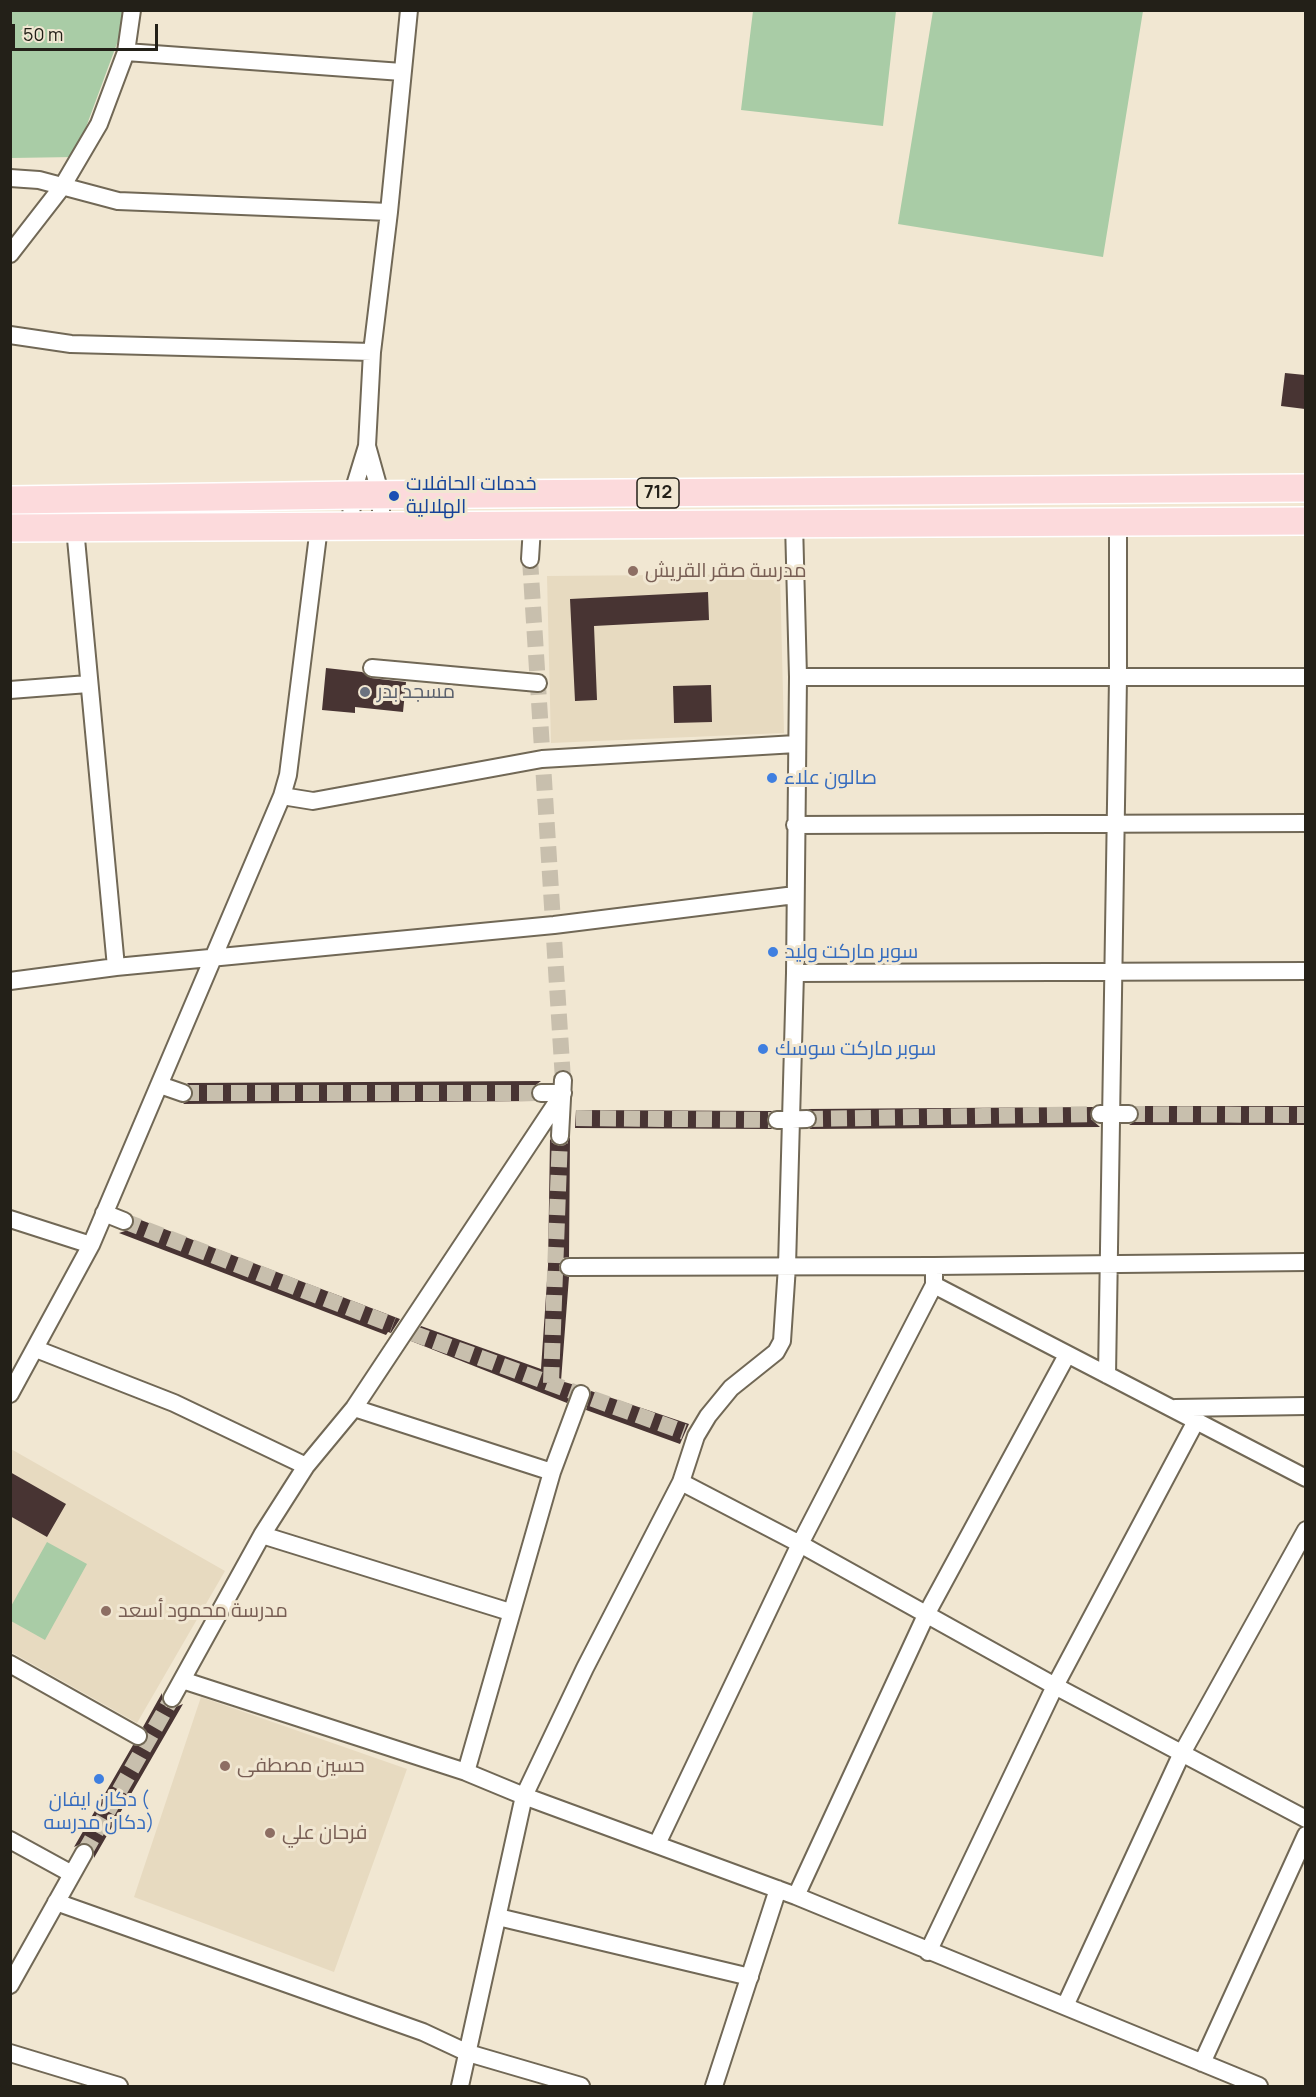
<!DOCTYPE html>
<meta charset="utf-8">
<style>
body{margin:0}
#map{position:relative;width:1316px;height:2097px;overflow:hidden;background:#f1e7d2;font-family:Manrope,sans-serif}
canvas{display:block}
.frame{position:absolute;inset:0;border:12px solid #232018;pointer-events:none}
.scale{position:absolute;left:12px;top:24px;width:146px;height:27px;box-sizing:border-box;border:3px solid #232018;border-top:0;padding-left:8px;font-size:18px;line-height:21px;white-space:nowrap;color:#232018;-webkit-text-stroke:4px #f1e7d2;paint-order:stroke}
</style>
<div id="map">
<canvas width="1316" height="2097"></canvas>
<div class="frame"></div>
<div class="scale">50 m</div>
</div>
<script>
const context = document.querySelector('canvas').getContext('2d');
context.lineJoin = 'round';
function fillPath(path, color) {
  context.fillStyle = color;
  context.fill(path, 'evenodd');
}
function shape(rows) {
  const path = new Path2D();
  for (const r of rows) {
    path.moveTo(r[0], r[1]);
    for (let i = 2; i < r.length; i += 2) path.lineTo(r[i], r[i + 1]);
  }
  return path;
}
function strokePath(path, color, width, dash) {
  context.strokeStyle = color;
  context.lineWidth = width;
  context.lineCap = dash ? 'butt' : 'round';
  context.setLineDash(dash || []);
  context.stroke(path);
}
function write(font, color, halo, rows, align = 'center') {
  context.font = font + ' Manrope,Cairo,sans-serif';
  context.lineWidth = 6;
  context.setLineDash([]);
  context.textBaseline = 'middle';
  context.strokeStyle = halo;
  context.fillStyle = color;
  for (const [text, x, y, turn = 0] of rows) {
    context.save();
    context.translate(x, y);
    context.rotate((+turn || 0) * Math.PI / 180);
    context.textAlign = isNaN(turn) ? turn : align;
    if (halo) context.strokeText(text, 0, 0);
    context.fillText(text, 0, 0);
    context.restore();
  }
}
const built = shape([
 [780,574,784,733,551,743,547,576],
 [11,1449,225,1571,137,1723,11,1652],
 [201,1697,407,1769,334,1972,134,1897]
]);
const green = shape([
 [10,11,129,11,75,157,11,158],
 [753,11,896,11,883,126,741,110],
 [933,11,1143,11,1103,257,898,224],
 [47,1542,87,1564,45,1640,11,1621,10,1608]
]);
const building = shape([
 [1285,373,1305,375,1305,409,1281,406],
 [708,592,709,620,594,626,597,700,575,701,570,599],
 [326,668,362,672,371,678,406,682,403,712,355,707,355,713,322,710],
 [711,685,712,722,674,723,673,686],
 [541,1081,532,1088,531,1094,535,1101,183,1104,193,1096,193,1090,187,1083],
 [1135,1106,1305,1106,1305,1125,1129,1125,1138,1119,1139,1113],
 [1093,1107,1091,1119,1100,1127,809,1129,816,1124,817,1118,816,1113,807,1109],
 [576,1110,772,1111,767,1120,772,1129,575,1128],
 [570,1137,569,1257,563,1258,559,1266,560,1273,569,1277,561,1381,575,1385,567,1403,411,1341,421,1326,541,1369,548,1266,550,1139,554,1144,560,1146,565,1145],
 [133,1217,400,1319,391,1333,388,1332,386,1335,119,1233,131,1229],
 [591,1391,689,1424,680,1444,586,1410],
 [10,1472,66,1504,47,1537,10,1516],
 [162,1693,162,1699,166,1707,173,1708,183,1704,94,1858,93,1848,90,1844,83,1843,74,1847,133,1745,139,1746,147,1742,148,1735,143,1727]
]);
const minorTunnel = shape([
 [530,559,563,1080],
 [183,1093,541,1093],
 [1129,1114,1306,1115],
 [576,1118,777,1120],
 [807,1119,1100,1114],
 [124,1221,393,1325],
 [412,1333,684,1432],
 [551,1383,560,1136],
 [84,1853,172,1698]
]);
const minor = shape([
 [126,52,402,72],
 [10,178,39,180,118,201,389,212],
 [10,254,62,187,99,124,126,52,132,10],
 [10,335,71,344,372,352],
 [367,446,381,496,381,527],
 [351,526,352,495,367,446,372,352,389,212,409,10],
 [75,528,116,967],
 [530,559,532,527],
 [372,668,538,683],
 [798,677,1306,677],
 [10,690,88,684],
 [282,796,313,801,542,759,796,744],
 [795,825,1306,823],
 [795,973,1306,971],
 [10,981,116,967,554,925,795,895],
 [160,1085,183,1093],
 [541,1093,563,1093],
 [1100,1114,1129,1114],
 [777,1120,807,1119],
 [560,1136,563,1080],
 [104,1213,124,1221],
 [10,1219,91,1245],
 [569,1267,934,1266,1306,1262],
 [934,1285,1306,1478],
 [36,1349,174,1403,306,1466],
 [1107,1375,1118,677,1118,522],
 [10,1394,91,1245,282,796,288,775,319,527],
 [354,1408,552,1472],
 [1175,1408,1306,1406],
 [681,1482,800,1544,1055,1686,1306,1819],
 [262,1535,510,1612],
 [10,1664,138,1736],
 [182,1680,466,1772,524,1796,796,1896,1259,2086],
 [172,1698,262,1535,306,1466,354,1408,563,1093],
 [466,1772,552,1472,581,1394],
 [10,1840,72,1874],
 [657,1844,800,1544,934,1285,934,1266],
 [796,1896,927,1613,1067,1355],
 [56,1902,423,2032,468,2053,581,2086],
 [498,1917,750,1977],
 [928,1952,1055,1686,1196,1421],
 [10,1985,84,1853],
 [1065,2006,1181,1755,1306,1530],
 [10,2053,119,2086],
 [1202,2063,1306,1835],
 [460,2086,524,1796,585,1668,681,1482,696,1436,708,1416,731,1388,776,1352,782,1341,787,1266,795,973,798,677,794,523],
 [714,2086,778,1889]
]);
const primary = shape([
 [10,500,352,495,1306,488],
 [10,528,1306,521]
]);
const markers = [
 [394,496,6,"#1a4fb4"],
 [633,571,6,"#8d6e63"],
 [365,692,6,"#6b7280"],
 [772,778,6,"#3f7fe0"],
 [773,952,6,"#3f7fe0"],
 [763,1049,6,"#3f7fe0"],
 [106,1611,6,"#8d6e63"],
 [225,1766,6,"#8d6e63"],
 [99,1779,6,"#3f7fe0"],
 [270,1833,6,"#8d6e63"]
];
const shields = [
 [658,493,42]
];
const shieldNames = [
 ["712",658,493]
];
const transitNames = [
 ["خدمات الحافلات",406,484],
 ["الهلالية",406,507]
];
const educationNames = [
 ["مدرسة صقر القريش",645,571],
 ["مدرسة محمود أسعد",118,1611],
 ["حسين مصطفى",237,1766],
 ["فرحان علي",282,1833]
];
const worshipNames = [
 ["مسجد بدر",377,692]
];
const shopNames = [
 ["صالون علاء",784,778],
 ["سوبر ماركت وليد",785,952],
 ["سوبر ماركت سوسك",775,1049],
 ["دكان ايفان (",99,1800,"center"],
 ["دكان مدرسه)",99,1823,"center"]
];
fillPath(built, '#e7dac0');
fillPath(green, '#a9cca6');
fillPath(building, '#483433');
strokePath(minorTunnel, '#c8bfad', 16, [16, 8]);
strokePath(minor, '#716856', 20);
strokePath(primary, '#fff', 30);
strokePath(minor, '#fff', 16);
strokePath(primary, '#fcdadc', 27);
for (const [x, y, r, color] of markers) {
  const dot = new Path2D();
  dot.arc(x, y, r, 0, 2 * Math.PI);
  context.fillStyle = color;
  context.fill(dot);
  strokePath(dot, '#f1e7d2', 2);
}
for (const [x, y, w] of shields) {
  const box = new Path2D();
  box.roundRect(x - w / 2, y - 15, w, 30, 4.5);
  context.fillStyle = '#f1e7d2';
  context.fill(box);
  strokePath(box, '#232018', 1.5);
}
write('bold 18px', '#232018', null, shieldNames);
write('20px', '#164399', '#f1e7d2', transitNames, 'left');
write('20px', '#785e54', '#f1e7d2', educationNames, 'left');
write('20px', '#5b616d', '#f1e7d2', worshipNames, 'left');
write('20px', '#366cbe', '#f1e7d2', shopNames, 'left');
</script>
